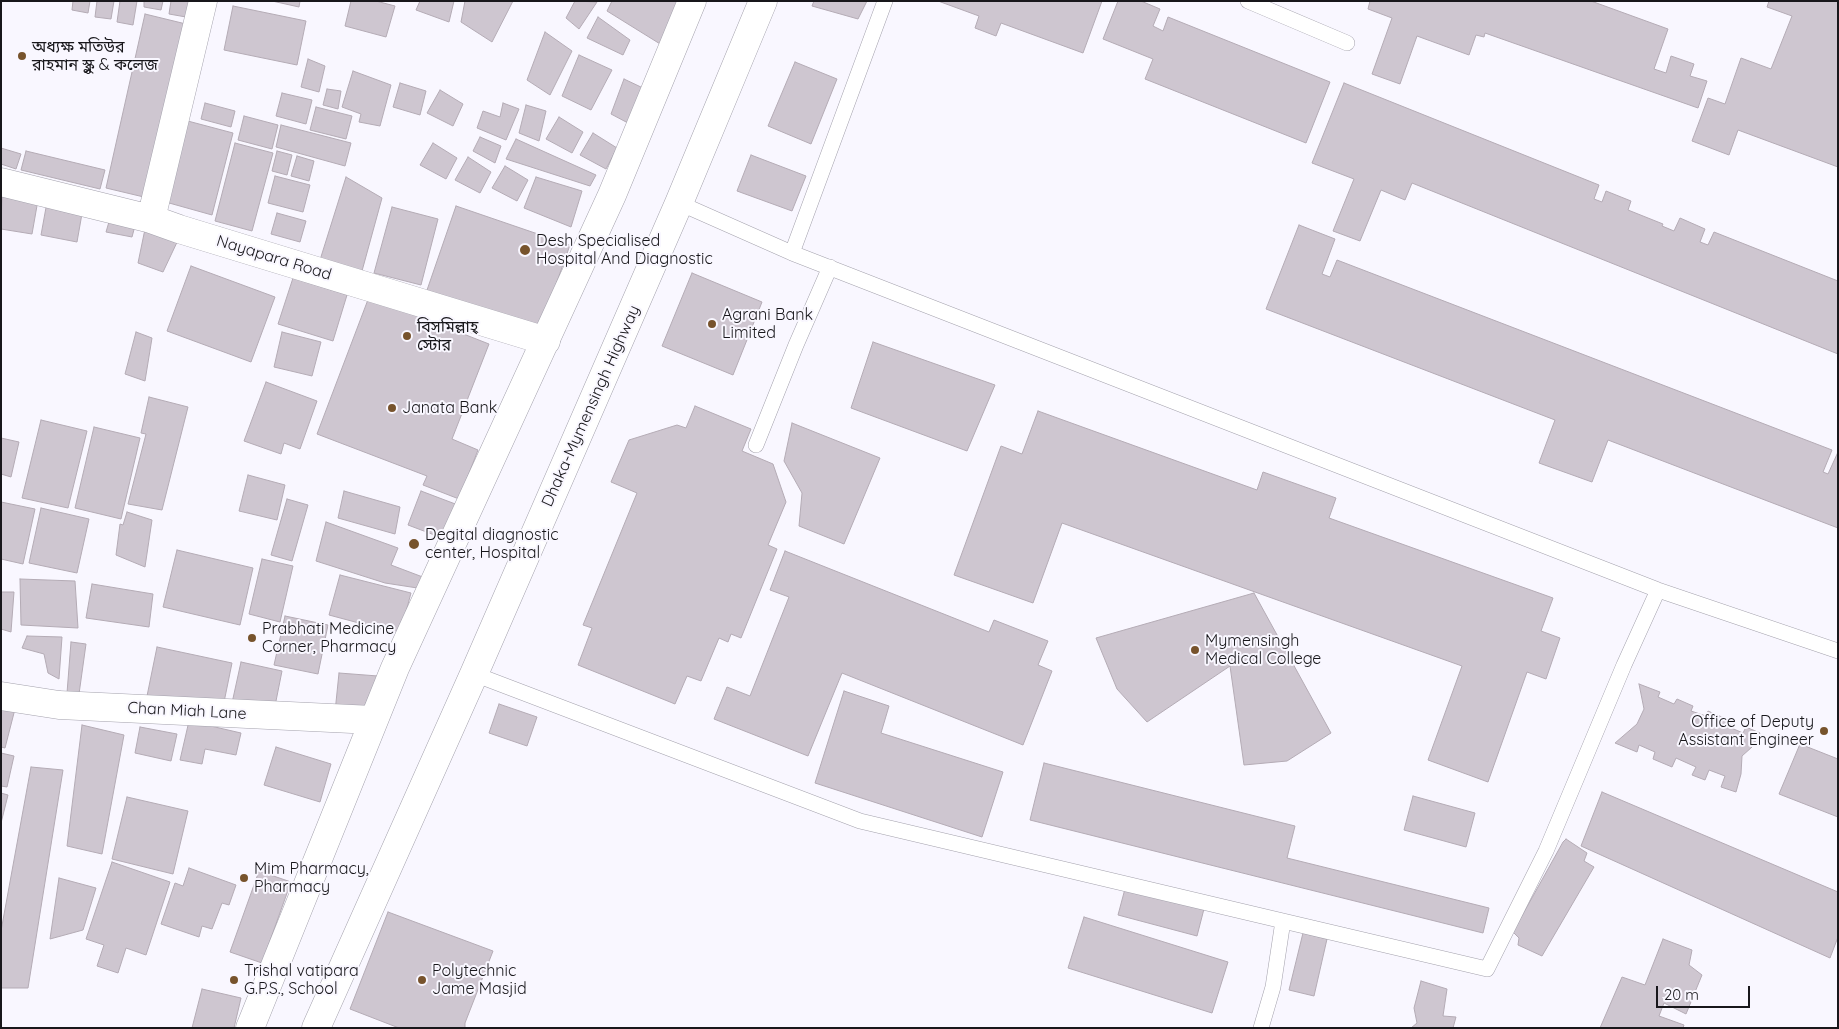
<!DOCTYPE html>
<meta charset="utf-8">
<style>
body{margin:0}
#map{position:relative;width:1839px;height:1029px;overflow:hidden;background:#f9f7ff;font-family:Quicksand,sans-serif}
canvas{display:block}
.frame{position:absolute;inset:0;border:2px solid #18171b;pointer-events:none}
.scale{position:absolute;left:1656px;top:986px;width:94px;height:22px;box-sizing:border-box;border:2px solid #18171b;border-top:0;padding-left:6px;font-size:15px;line-height:18px;white-space:nowrap;color:#18171b;-webkit-text-stroke:4px #f9f7ff;paint-order:stroke}
</style>
<div id="map">
<canvas width="1839" height="1029"></canvas>
<div class="frame"></div>
<div class="scale">20 m</div>
</div>
<script>
const context = document.querySelector('canvas').getContext('2d');
context.lineJoin = 'round';
function fillPath(path, color) {
  context.fillStyle = color;
  context.fill(path, 'evenodd');
}
function shape(rows) {
  const path = new Path2D();
  for (const r of rows) {
    path.moveTo(r[0], r[1]);
    for (let i = 2; i < r.length; i += 2) path.lineTo(r[i], r[i + 1]);
  }
  return path;
}
function strokePath(path, color, width, dash) {
  context.strokeStyle = color;
  context.lineWidth = width;
  context.lineCap = dash ? 'butt' : 'round';
  context.setLineDash(dash || []);
  context.stroke(path);
}
function write(font, color, halo, rows, align = 'center') {
  context.font = font + ' Quicksand,"Noto Sans Bengali",sans-serif';
  context.lineWidth = 4;
  context.setLineDash([]);
  context.textBaseline = 'middle';
  context.strokeStyle = halo;
  context.fillStyle = color;
  for (const [text, x, y, turn = 0] of rows) {
    context.save();
    context.translate(x, y);
    context.rotate((+turn || 0) * Math.PI / 180);
    context.textAlign = isNaN(turn) ? turn : align;
    if (halo) context.strokeText(text, 0, 0);
    context.fillText(text, 0, 0);
    context.restore();
  }
}
const building = shape([
 [73,1,90,1,88,13,72,10,73,1],
 [97,1,114,1,111,19,95,17,97,1],
 [120,1,137,1,133,25,117,22,120,1],
 [144,1,163,1,161,10,144,7,144,1],
 [171,1,189,1,186,17,169,14,171,1],
 [272,1,300,1,299,7,272,1],
 [351,1,376,1,395,6,386,37,345,26,351,1],
 [420,1,454,1,449,22,416,10,420,1],
 [465,1,513,1,492,42,461,22,465,1],
 [575,1,597,2,579,29,566,18,575,1],
 [612,1,686,1,665,47,607,11,612,1],
 [814,1,867,1,858,19,812,6,814,1],
 [938,1,1102,1,1083,53,1001,23,996,36,975,28,979,16,938,1],
 [1118,1,1141,1,1160,9,1153,26,1163,31,1168,17,1330,82,1306,143,1145,79,1153,59,1103,39,1118,1],
 [1370,1,1591,1,1668,29,1654,69,1666,73,1671,56,1694,64,1690,76,1707,81,1698,108,1485,33,1484,37,1476,35,1469,55,1417,36,1400,84,1372,74,1392,18,1368,9,1370,1],
 [1769,1,1838,1,1838,167,1738,130,1729,155,1692,141,1708,98,1725,104,1741,58,1771,69,1792,16,1767,7,1769,1],
 [233,6,306,21,297,65,224,50,233,6],
 [145,14,186,24,148,198,106,188,145,14],
 [598,17,630,40,623,55,587,38,598,17],
 [545,32,572,51,550,95,527,80,545,32],
 [579,55,612,70,591,110,562,96,579,55],
 [308,59,325,66,319,92,301,87,308,59],
 [795,62,837,79,811,144,768,126,795,62],
 [353,71,391,85,380,126,359,122,361,114,342,107,353,71],
 [624,79,643,88,628,123,611,114,624,79],
 [400,83,426,91,420,115,393,107,400,83],
 [1344,83,1599,185,1594,199,1602,202,1606,191,1631,201,1628,210,1663,224,1662,226,1674,231,1680,218,1705,229,1700,242,1708,245,1714,232,1838,281,1838,354,1412,183,1405,200,1381,190,1360,241,1333,231,1354,179,1312,163,1344,83],
 [327,89,341,91,338,109,323,105,327,89],
 [440,90,463,104,453,126,427,113,440,90],
 [282,93,312,100,306,124,276,116,282,93],
 [205,103,235,111,231,127,201,119,205,103],
 [503,103,519,109,506,140,477,128,483,111,500,117,503,103],
 [526,105,546,111,539,141,519,133,526,105],
 [316,107,352,116,346,139,310,130,316,107],
 [244,116,278,125,272,149,238,140,244,116],
 [559,117,583,132,572,153,546,139,559,117],
 [184,120,233,133,212,215,162,201,184,120],
 [281,125,351,143,345,166,276,147,281,125],
 [593,133,617,148,606,169,580,155,593,133],
 [480,137,501,146,495,163,473,151,480,137],
 [516,139,596,175,590,186,506,159,516,139],
 [235,143,273,153,252,231,215,221,235,143],
 [433,143,457,158,446,179,420,165,433,143],
 [1,148,21,154,16,169,1,164,1,148],
 [26,151,105,170,100,189,21,170,26,151],
 [277,151,292,155,287,175,272,171,277,151],
 [751,155,806,176,792,211,737,191,751,155],
 [297,156,314,161,309,181,291,176,297,156],
 [468,157,491,172,480,193,455,180,468,157],
 [505,166,528,180,517,201,492,188,505,166],
 [275,176,310,185,303,212,268,203,275,176],
 [346,177,382,198,362,271,320,260,346,177],
 [536,177,582,191,571,227,524,208,536,177],
 [2,194,38,200,32,234,1,229,2,194],
 [47,202,83,208,77,242,41,235,47,202],
 [456,206,570,245,539,332,426,293,456,206],
 [392,207,438,219,421,285,374,273,392,207],
 [277,213,306,221,300,242,271,234,277,213],
 [111,215,136,222,132,237,106,232,111,215],
 [1299,225,1335,239,1322,274,1330,277,1337,260,1832,450,1823,472,1828,474,1838,452,1838,528,1608,440,1592,482,1539,463,1555,420,1266,309,1299,225],
 [145,229,179,238,163,272,138,263,145,229],
 [191,266,275,297,251,362,167,331,191,266],
 [692,273,762,302,733,375,662,346,692,273],
 [293,278,347,295,333,341,278,324,293,278],
 [369,297,489,344,452,439,478,450,459,499,423,485,427,476,317,434,369,297],
 [136,332,152,338,145,381,125,374,136,332],
 [282,332,321,342,312,376,274,367,282,332],
 [873,342,995,385,967,451,851,408,873,342],
 [266,382,317,401,300,449,284,443,281,454,244,441,266,382],
 [149,397,188,407,162,510,128,504,146,434,141,433,149,397],
 [695,406,751,429,742,451,773,464,786,502,768,545,777,549,741,638,731,634,728,642,719,638,701,681,687,676,675,704,578,665,592,628,583,625,637,493,611,482,629,440,677,425,686,428,695,406],
 [1038,411,1257,490,1263,472,1336,498,1329,518,1553,598,1541,631,1560,638,1546,679,1527,672,1488,782,1428,760,1462,666,1062,523,1033,603,954,575,1001,446,1022,454,1038,411],
 [41,420,87,431,68,508,22,498,41,420],
 [792,423,880,458,844,544,799,526,802,493,784,461,792,423],
 [94,427,140,438,121,519,75,508,94,427],
 [1,438,19,442,11,477,1,474,1,438],
 [248,475,285,485,277,520,239,511,248,475],
 [344,491,400,507,395,534,338,518,344,491],
 [421,491,458,505,445,539,408,525,421,491],
 [287,499,308,505,292,561,271,555,287,499],
 [1,502,35,509,23,564,1,559,1,502],
 [41,508,89,519,77,573,29,563,41,508],
 [127,512,152,520,145,567,116,555,120,524,123,525,127,512],
 [326,522,398,548,391,565,428,579,424,589,385,583,316,561,326,522],
 [177,550,253,568,240,625,163,607,177,550],
 [785,551,989,632,994,620,1048,641,1038,665,1052,671,1023,745,842,673,808,756,714,719,727,687,750,696,789,597,770,590,785,551],
 [262,559,293,566,280,622,249,614,262,559],
 [340,575,411,593,400,634,329,615,340,575],
 [20,579,75,581,78,628,21,625,20,579],
 [92,584,153,594,149,627,86,618,92,584],
 [1,592,14,592,11,632,1,629,1,592],
 [1254,593,1331,733,1287,761,1244,765,1230,666,1147,722,1117,689,1096,638,1254,593],
 [285,616,328,625,318,674,274,665,285,616],
 [27,636,62,637,59,679,48,673,44,654,22,648,27,636],
 [71,642,86,644,79,694,67,693,71,642],
 [157,647,232,663,222,712,147,696,157,647],
 [241,662,282,671,274,711,232,703,241,662],
 [339,673,378,676,361,714,335,712,339,673],
 [1639,684,1660,692,1658,697,1674,704,1677,699,1693,706,1691,711,1706,716,1708,711,1731,721,1729,727,1743,733,1746,727,1760,733,1752,747,1742,756,1741,774,1736,792,1721,787,1725,776,1709,770,1705,780,1692,775,1696,767,1676,758,1672,767,1653,759,1655,752,1639,745,1637,752,1615,743,1637,724,1644,709,1639,684],
 [844,691,889,706,881,733,1003,772,982,837,815,783,844,691],
 [499,704,537,717,527,746,489,733,499,704],
 [1,705,15,709,5,748,1,747,1,705],
 [189,721,241,733,236,755,205,749,202,764,180,760,189,721],
 [82,725,124,735,102,854,67,846,82,725],
 [140,727,177,734,171,761,135,753,140,727],
 [1800,744,1838,759,1838,817,1779,794,1800,744],
 [276,747,331,764,320,802,264,785,276,747],
 [1,753,14,756,7,787,1,786,1,753],
 [1044,763,1295,826,1287,858,1489,908,1483,933,1030,820,1044,763],
 [31,767,63,770,28,988,1,988,1,931,31,767],
 [1602,792,1838,892,1838,937,1830,958,1581,846,1602,792],
 [1,793,8,795,1,823,1,793],
 [1413,796,1475,813,1466,847,1404,830,1413,796],
 [127,797,188,811,173,874,112,859,127,797],
 [1566,839,1587,853,1584,861,1594,867,1542,956,1518,945,1519,938,1513,932,1563,842,1566,839],
 [112,862,170,882,146,955,126,948,118,973,97,966,104,945,86,939,112,862],
 [189,868,236,885,229,905,222,903,212,929,202,926,199,937,161,924,175,883,183,886,189,868],
 [259,871,291,882,262,963,230,952,259,871],
 [59,878,96,888,83,930,50,939,59,878],
 [1126,885,1205,905,1197,936,1118,915,1126,885],
 [388,912,493,951,465,1023,465,1028,399,1028,350,1009,388,912],
 [1084,917,1228,962,1212,1013,1068,968,1084,917],
 [1303,933,1327,939,1314,996,1289,990,1303,933],
 [1663,939,1692,950,1689,965,1702,975,1686,1014,1664,1003,1659,1016,1684,1025,1683,1028,1600,1028,1622,977,1645,985,1663,939],
 [1421,981,1447,989,1443,1016,1456,1017,1453,1028,1411,1028,1417,1023,1414,1008,1421,981],
 [202,989,241,998,234,1028,192,1028,202,989]
]);
const service = shape([
 [1248,1,1347,43],
 [679,203,792,253,1658,590,1838,651],
 [792,253,885,1],
 [756,445,796,345,830,267],
 [474,674,860,821,1283,921,1273,987,1261,1028],
 [1283,921,1487,969,1546,851,1624,665,1658,590]
]);
const minor = shape([
 [1,182,151,219,179,229,546,341],
 [151,219,203,1],
 [1,696,59,705,373,720]
]);
const secondary = shape([
 [250,1028,395,668,612,195,692,1],
 [316,1028,474,674,679,203,763,1]
]);
const markers = [
 [22,56,5,"#77532c"],
 [525,250,6,"#77532c"],
 [712,324,5,"#77532c"],
 [407,336,5,"#77532c"],
 [392,408,5,"#77532c"],
 [414,544,6,"#77532c"],
 [252,638,5,"#77532c"],
 [1195,650,5,"#77532c"],
 [1824,731,5,"#77532c"],
 [244,878,5,"#77532c"],
 [234,980,5,"#77532c"],
 [422,980,5,"#77532c"]
];
const poiNames = [
 ["অধ্যক্ষ মতিউর",32,47],
 ["রাহমান স্কুল & কলেজ",32,65],
 ["Desh Specialised",536,241],
 ["Hospital And Diagnostic",536,259],
 ["Agrani Bank",722,315],
 ["Limited",722,333],
 ["বিসমিল্লাহ্",417,327],
 ["স্টোর",417,345],
 ["Janata Bank",402,408],
 ["Degital diagnostic",425,535],
 ["center, Hospital",425,553],
 ["Prabhati Medicine",262,629],
 ["Corner, Pharmacy",262,647],
 ["Mymensingh",1205,641],
 ["Medical College",1205,659],
 ["Office of Deputy",1814,722,"right"],
 ["Assistant Engineer",1814,740,"right"],
 ["Mim Pharmacy,",254,869],
 ["Pharmacy",254,887],
 ["Trishal vatipara",244,971],
 ["G.P.S., School",244,989],
 ["Polytechnic",432,971],
 ["Jame Masjid",432,989]
];
const streetNames = [
 ["Nayapara Road",274,258,17],
 ["Dhaka-Mymensingh Highway",591,406,-66],
 ["Chan Miah Lane",187,711,3]
];
fillPath(building, '#cec6d0');
strokePath(building, '#b4abb5', 1);
strokePath(service, '#a4a2ad', 16);
strokePath(minor, '#a4a2ad', 29);
strokePath(secondary, '#a4a2ad', 29);
strokePath(service, '#fff', 15);
strokePath(minor, '#fff', 28);
strokePath(secondary, '#fff', 28);
for (const [x, y, r, color] of markers) {
  const dot = new Path2D();
  dot.arc(x, y, r, 0, 2 * Math.PI);
  context.fillStyle = color;
  context.fill(dot);
  strokePath(dot, '#f9f7ff', 2);
}
write('16px', '#18171b', '#f9f7ff', poiNames, 'left');
write('16px', '#18171b', '#f9f7ff', streetNames);
</script>
